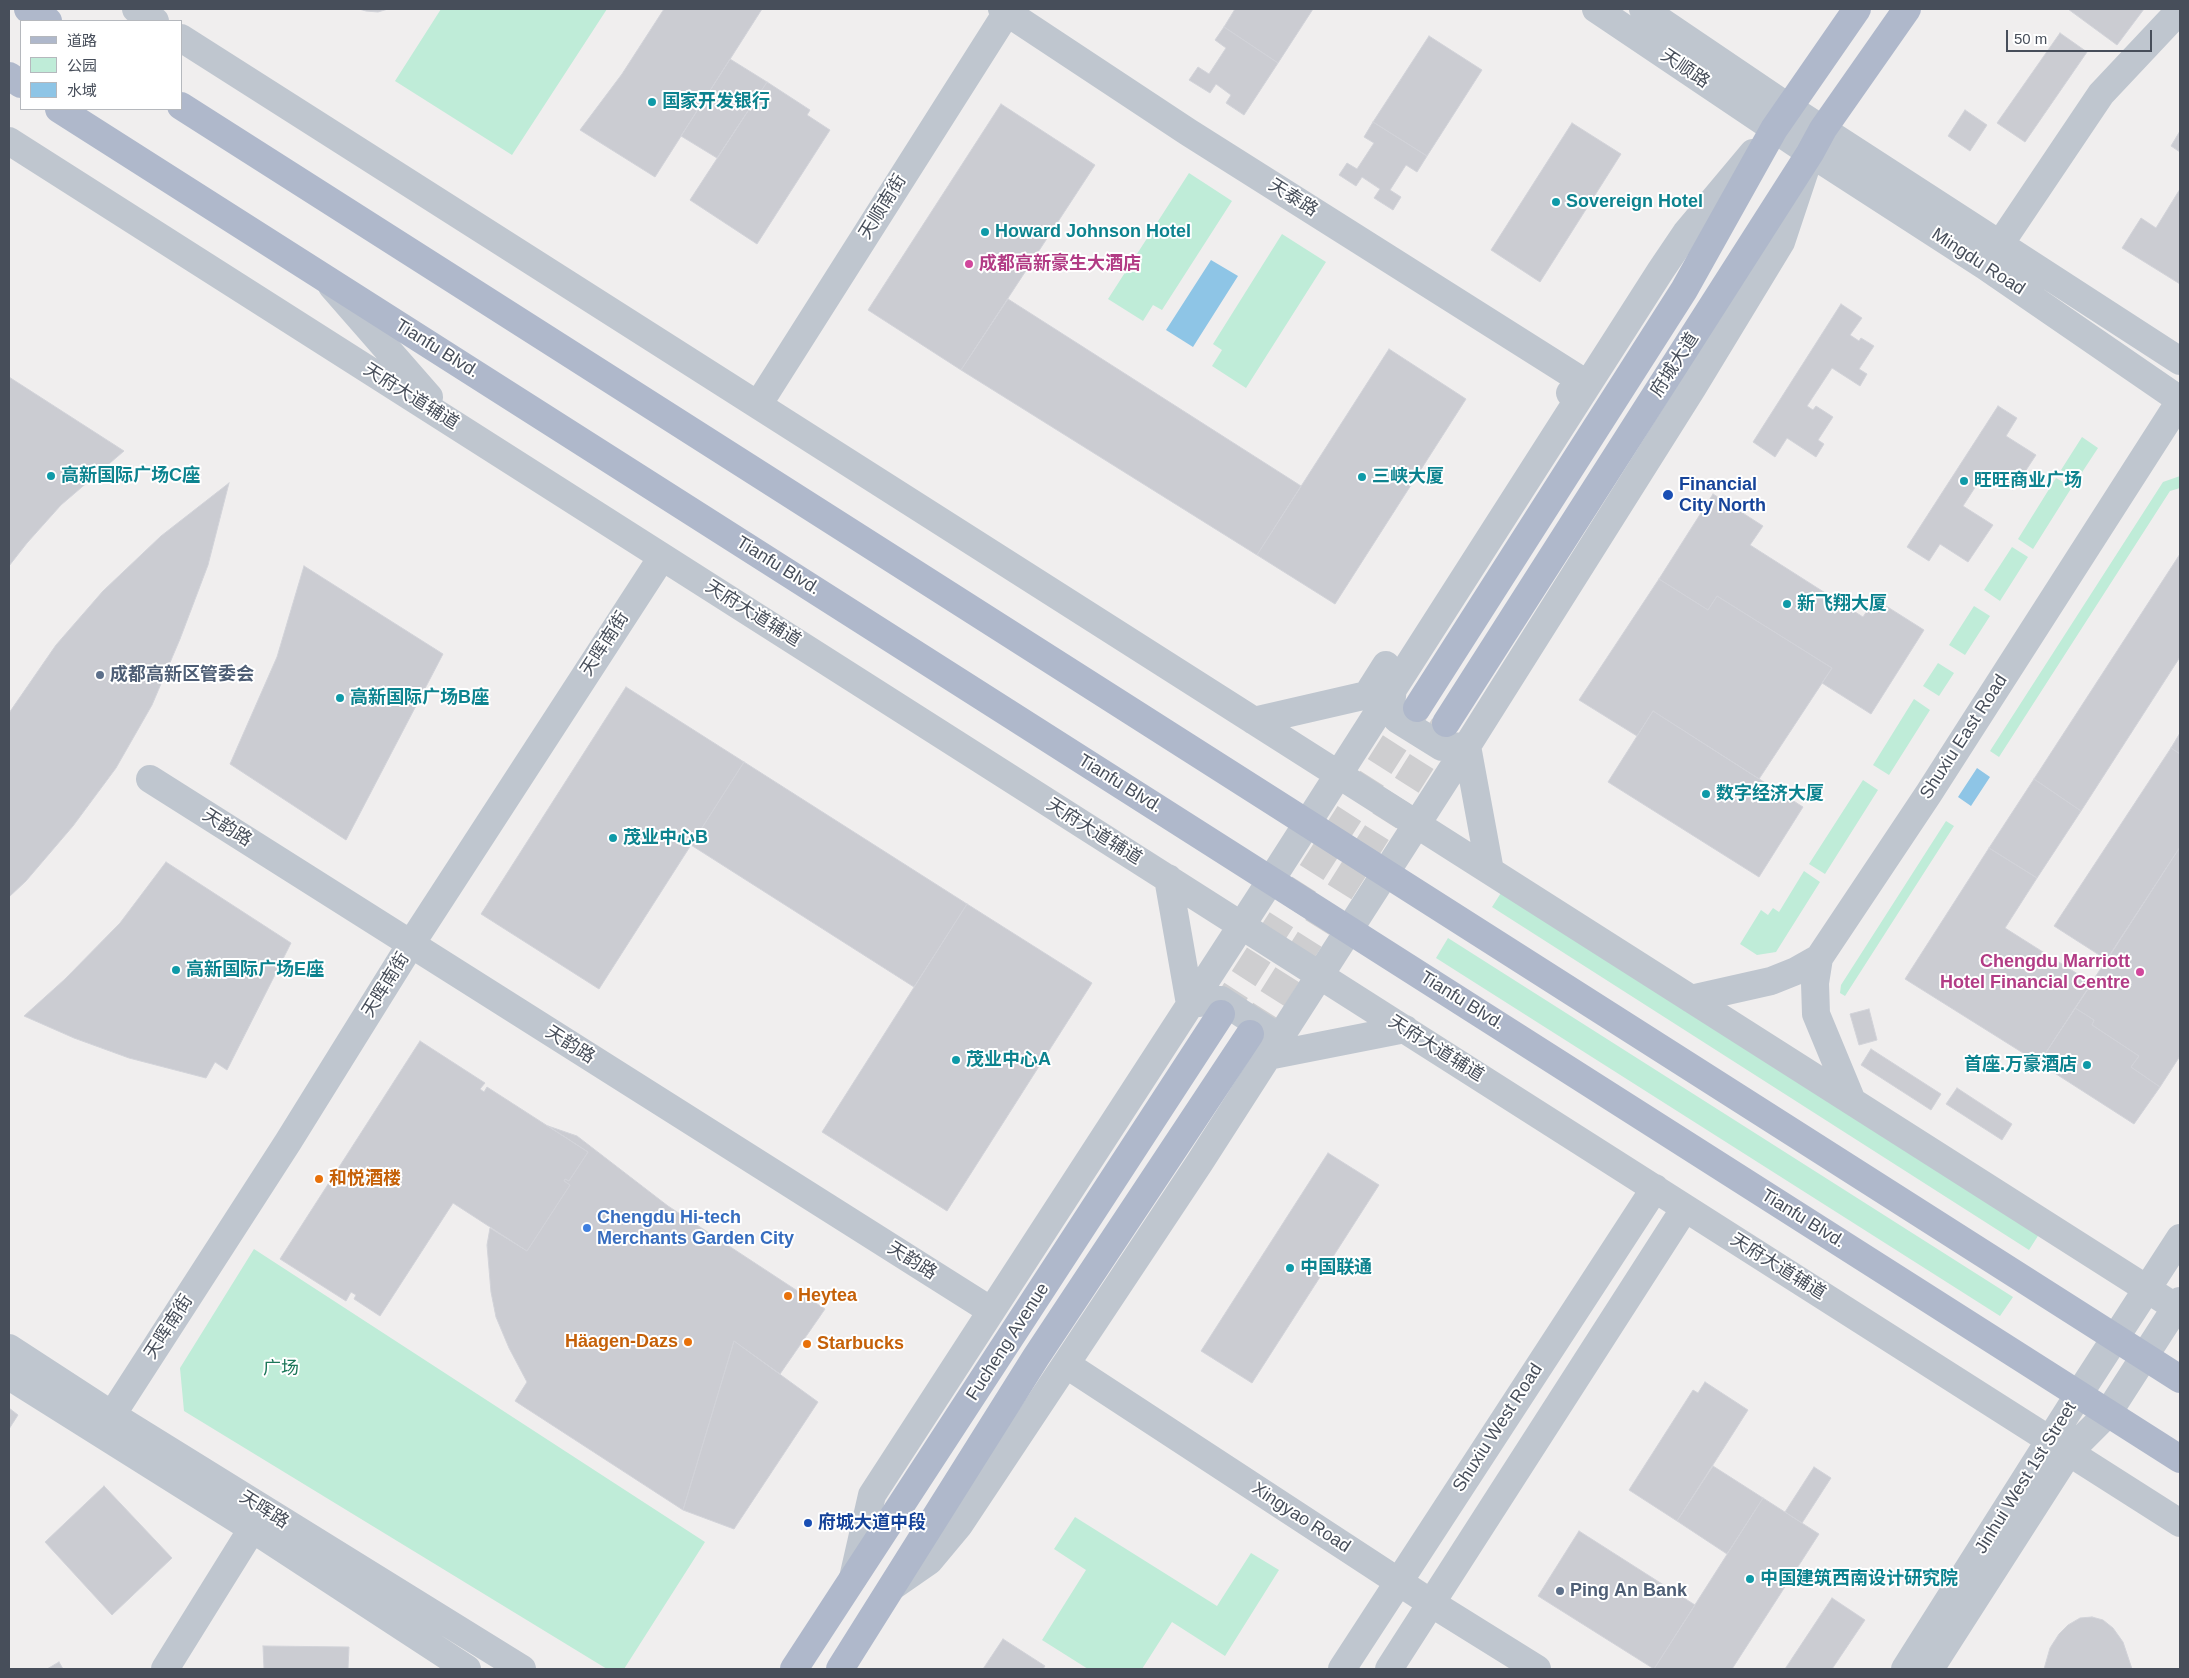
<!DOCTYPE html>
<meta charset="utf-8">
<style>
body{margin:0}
#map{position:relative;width:2189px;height:1678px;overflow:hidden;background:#f0eeee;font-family:Arial,"Noto Sans SC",sans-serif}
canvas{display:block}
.frame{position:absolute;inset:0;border:10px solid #474e5a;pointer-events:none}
.legend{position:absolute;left:20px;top:20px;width:162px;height:90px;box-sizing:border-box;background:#fff;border:1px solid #b5b8bd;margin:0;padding:6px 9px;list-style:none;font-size:15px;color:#474e5a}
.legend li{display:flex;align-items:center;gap:10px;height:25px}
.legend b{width:25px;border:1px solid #b5b8bd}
.scale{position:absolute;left:2006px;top:30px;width:146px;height:22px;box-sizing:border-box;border:2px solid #474e5a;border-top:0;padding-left:6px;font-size:15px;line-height:18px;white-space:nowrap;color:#474e5a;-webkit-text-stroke:4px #fff;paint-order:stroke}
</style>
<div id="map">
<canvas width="2189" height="1678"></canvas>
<div class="frame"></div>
<ul class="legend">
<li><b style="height:6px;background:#afb8cb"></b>道路</li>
<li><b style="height:14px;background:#bfecd8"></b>公园</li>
<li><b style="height:14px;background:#8ec5e6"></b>水域</li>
</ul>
<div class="scale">50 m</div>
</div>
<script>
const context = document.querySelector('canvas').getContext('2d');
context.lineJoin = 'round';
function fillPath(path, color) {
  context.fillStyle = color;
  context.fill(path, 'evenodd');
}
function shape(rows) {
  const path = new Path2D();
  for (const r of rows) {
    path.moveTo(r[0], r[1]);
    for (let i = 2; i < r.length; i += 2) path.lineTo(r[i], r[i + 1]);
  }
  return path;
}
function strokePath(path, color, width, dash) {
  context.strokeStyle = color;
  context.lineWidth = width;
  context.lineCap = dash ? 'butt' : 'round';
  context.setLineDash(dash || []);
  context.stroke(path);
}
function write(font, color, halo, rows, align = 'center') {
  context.font = font + ' Arial,"Noto Sans SC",sans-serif';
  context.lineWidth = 4;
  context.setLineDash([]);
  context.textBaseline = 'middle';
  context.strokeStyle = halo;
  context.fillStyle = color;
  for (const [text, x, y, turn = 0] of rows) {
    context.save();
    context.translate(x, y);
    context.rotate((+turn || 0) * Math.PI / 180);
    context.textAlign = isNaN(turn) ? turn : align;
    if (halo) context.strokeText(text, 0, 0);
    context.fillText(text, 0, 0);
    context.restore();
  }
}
const green = shape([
 [441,9,607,9,512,155,395,81],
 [1189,173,1232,201,1162,310,1153,305,1143,321,1108,299],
 [1282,234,1326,262,1246,388,1212,366,1222,350,1213,344],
 [2082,437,2098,448,2077,480,2061,470],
 [2180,476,2180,488,2170,491,1999,757,1990,751,2163,482],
 [2056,478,2072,487,2033,549,2018,539],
 [2012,547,2028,557,2000,601,1984,590],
 [1974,606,1990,616,1965,655,1949,645],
 [1938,663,1954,673,1939,696,1923,686],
 [1914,699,1930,710,1889,775,1873,765],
 [1863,780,1878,790,1825,874,1809,864],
 [1946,821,1954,826,1845,996,1840,993,1841,985],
 [1804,871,1820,882,1776,952,1757,955,1740,944,1761,910,1768,915,1773,908,1779,912],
 [1506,885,2043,1228,2029,1250,1492,907],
 [1448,938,2013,1297,2000,1316,1436,958],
 [254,1249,705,1542,624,1669,607,1669,184,1411,180,1368],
 [1075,1517,1217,1606,1251,1553,1279,1570,1225,1656,1172,1622,1142,1669,1088,1669,1042,1640,1086,1570,1054,1549]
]);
const water = shape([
 [1211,260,1238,276,1193,347,1166,330],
 [1977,768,1990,777,1971,806,1958,797]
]);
const building = shape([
 [359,9,388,9,378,12,366,11,359,9],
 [664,9,762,9,655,177,580,130,622,74,664,9],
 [1235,9,1313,9,1278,63,1224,27,1235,9],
 [2068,9,2144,9,2117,45,2068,9],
 [1224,27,1278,63,1244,115,1226,103,1231,95,1216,84,1210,93,1189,80,1198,67,1209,74,1226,48,1215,40,1224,27],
 [2060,33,2087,52,2025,142,1997,123,2060,33],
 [1429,36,1482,70,1427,156,1373,122,1429,36],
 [730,59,767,82,717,158,681,136,730,59],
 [767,82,810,110,807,115,830,130,757,244,690,200,767,82],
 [1001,104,1095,165,961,370,868,310,1001,104],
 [1965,110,1987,125,1970,151,1948,136,1965,110],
 [1373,122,1427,156,1417,172,1406,165,1390,190,1401,197,1393,210,1374,198,1380,189,1362,177,1356,186,1339,175,1347,163,1357,169,1374,143,1364,137,1373,122],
 [1572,123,1621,154,1540,282,1491,250,1572,123],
 [2180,131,2180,152,2171,146,2180,131],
 [2180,189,2180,284,2122,248,2141,218,2156,228,2180,189],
 [1008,299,1301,486,1257,555,961,370,1008,299],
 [1841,304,1862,318,1850,335,1859,341,1861,338,1874,346,1859,369,1867,374,1860,386,1832,368,1807,406,1813,410,1816,406,1833,417,1818,440,1824,444,1816,457,1787,438,1775,457,1753,442,1841,304],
 [1389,349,1466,399,1335,604,1257,555,1389,349],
 [9,377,124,451,61,505,27,543,9,566,9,377],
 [1998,406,2017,418,2006,436,2036,455,2013,490,1985,472,1963,506,1993,525,1968,562,1940,544,1929,561,1907,547,1998,406],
 [229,483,208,565,180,639,152,705,116,768,73,826,26,881,9,897,9,713,56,645,103,591,161,536,229,483],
 [1713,494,1763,526,1750,545,1863,617,1875,599,1924,630,1871,714,1822,683,1832,668,1717,596,1708,610,1659,579,1713,494],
 [2180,554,2180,657,2081,811,2034,779,2180,554],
 [304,566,443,654,346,840,230,764,277,657,304,566],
 [1659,579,1708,610,1717,596,1832,668,1759,779,1653,711,1637,736,1579,700,1659,579],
 [626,687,744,762,599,989,481,914,626,687],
 [1653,711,1803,807,1759,877,1608,782,1653,711],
 [2180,733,2180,754,2171,748,2180,733],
 [2171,748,2180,754,2180,847,2107,960,2054,926,2171,748],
 [744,762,967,904,914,987,691,845,744,762],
 [2034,779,2081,811,2037,878,1989,848,2034,779],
 [2180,847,2180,1056,2160,1087,2131,1067,2139,1056,2092,1025,2094,1020,2075,1008,2180,847],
 [1989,848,2037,878,2005,928,2092,983,2039,1063,1905,979,1989,848],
 [166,862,291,943,227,1070,215,1062,206,1078,129,1058,74,1038,24,1016,65,979,120,923,166,862],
 [967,904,1092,983,947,1211,822,1132,967,904],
 [2075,1008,2094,1020,2092,1025,2139,1056,2131,1067,2160,1087,2134,1124,2039,1063,2075,1008],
 [1869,1009,1877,1040,1859,1045,1850,1014,1869,1009],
 [420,1041,485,1083,480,1089,484,1092,487,1087,588,1152,569,1181,565,1179,564,1181,570,1185,527,1251,453,1203,380,1316,354,1299,356,1295,351,1292,346,1301,280,1259,420,1041],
 [1871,1049,1941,1094,1931,1110,1861,1065,1871,1049],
 [1957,1088,2012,1124,2002,1140,1946,1104,1957,1088],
 [548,1126,577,1136,668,1206,825,1309,780,1374,734,1341,683,1510,515,1401,527,1382,509,1348,496,1317,491,1292,487,1245,490,1228,527,1251,570,1185,564,1181,565,1179,569,1181,588,1152,548,1126],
 [1328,1153,1379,1185,1252,1383,1201,1351,1328,1153],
 [734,1341,818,1402,734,1529,683,1510,734,1341],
 [1705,1382,1748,1410,1677,1521,1629,1490,1693,1390,1698,1393,1705,1382],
 [9,1408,18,1415,9,1429,9,1408],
 [1713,1466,1763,1498,1727,1554,1677,1521,1713,1466],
 [1814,1467,1831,1478,1802,1523,1785,1512,1814,1467],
 [104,1486,172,1558,112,1615,45,1542,104,1486],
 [1763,1498,1819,1534,1732,1669,1654,1669,1763,1498],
 [1579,1531,1695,1605,1654,1669,1538,1596,1579,1531],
 [1832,1598,1865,1620,1832,1669,1785,1669,1832,1598],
 [2092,1617,2103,1620,2113,1628,2123,1642,2132,1669,2044,1669,2050,1648,2059,1634,2068,1625,2080,1618,2092,1617],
 [1003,1639,1045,1666,1043,1669,983,1669,1003,1639],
 [263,1646,349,1647,348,1669,264,1669,263,1646],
 [59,1662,63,1669,47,1669,59,1662]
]);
const majorTunnel = shape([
 [1221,1014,1417,708],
 [1250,1034,1446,723]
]);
const minor = shape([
 [136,9,155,21],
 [1002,9,1188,132,1587,384,1570,393],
 [1596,9,1810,153,1985,266,2180,400],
 [1643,9,1788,107,2180,361],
 [181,38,2180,1310],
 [9,141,2180,1523],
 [1990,259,2101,94,2180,10],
 [332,286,429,397],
 [758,405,1009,9],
 [1393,687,1391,705,1397,719,1442,747,1467,746,1490,871],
 [1254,721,1367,695,1386,665],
 [150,779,990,1310],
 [1168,878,1190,1004,1221,1000,1267,1030,1268,1056,1405,1029],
 [1819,958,1815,983,1816,1014,1852,1101],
 [1691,999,1771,981,1796,971,1819,958,1929,793,2180,401],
 [9,1348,112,1415,522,1669],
 [1067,1365,1431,1603,1537,1669],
 [9,1376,251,1528,467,1669],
 [112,1415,288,1142,411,944,662,557],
 [853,1578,872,1495,1271,880,1661,270,1686,233,1753,153],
 [893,1586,929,1561,959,1525,1200,1162,1467,746,1693,387,1781,242,1805,170],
 [165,1669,262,1513],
 [1342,1669,1655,1188],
 [1389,1669,1685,1208],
 [1905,1669,2079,1394,2180,1238],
 [1930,1669,2069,1452,2108,1413,2180,1301]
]);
const major = shape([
 [28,9,48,21],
 [9,76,21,84],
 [181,106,2180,1379],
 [59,109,2180,1459],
 [1417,708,1684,290,1774,129,1857,9],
 [1446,723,1810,153,1823,129,1907,9],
 [794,1669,1221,1014],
 [840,1669,1036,1357,1250,1034]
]);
const markers = [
 [652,102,5,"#0f9aa8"],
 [1556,202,5,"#0f9aa8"],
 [985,232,5,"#0f9aa8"],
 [969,264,5,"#d1479c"],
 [51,476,5,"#0f9aa8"],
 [1362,477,5,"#0f9aa8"],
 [1964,481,5,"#0f9aa8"],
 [1668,495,6,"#1a4fb4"],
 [1787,604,5,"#0f9aa8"],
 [100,675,5,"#5c6f8a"],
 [340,698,5,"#0f9aa8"],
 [1706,794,5,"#0f9aa8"],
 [613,838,5,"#0f9aa8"],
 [176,970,5,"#0f9aa8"],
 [2140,972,5,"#d1479c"],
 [956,1060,5,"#0f9aa8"],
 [2087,1065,5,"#0f9aa8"],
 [319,1179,5,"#e8710a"],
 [587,1228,5,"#3f7fe0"],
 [1290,1268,5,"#0f9aa8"],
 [788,1296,5,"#e8710a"],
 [688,1342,5,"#e8710a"],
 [807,1344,5,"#e8710a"],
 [808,1523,5,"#1a4fb4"],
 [1750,1579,5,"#0f9aa8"],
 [1560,1591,5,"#5c6f8a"]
];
const streetNames = [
 ["天顺路",1685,69,34],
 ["天泰路",1293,198,32],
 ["天顺南街",883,207,-58],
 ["Mingdu Road",1978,262,33],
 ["Tianfu Blvd.",437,349,32],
 ["府城大道",1675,365,-57],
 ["天府大道辅道",411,397,32],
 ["Tianfu Blvd.",778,566,32],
 ["天府大道辅道",753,614,32],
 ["天晖南街",605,644,-57],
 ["Shuxiu East Road",1964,737,-57],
 ["Tianfu Blvd.",1120,784,32],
 ["天韵路",227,828,32],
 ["天府大道辅道",1094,832,32],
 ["天晖南街",386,985,-58],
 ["Tianfu Blvd.",1462,1001,32],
 ["天韵路",570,1045,32],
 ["天府大道辅道",1436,1049,32],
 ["Tianfu Blvd.",1803,1219,32],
 ["天韵路",912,1261,32],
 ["天府大道辅道",1778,1267,32],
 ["天晖南街",169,1327,-57],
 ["Fucheng Avenue",1008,1342,-57],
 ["Shuxiu West Road",1498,1428,-57],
 ["Jinhui West 1st Street",2026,1478,-58],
 ["天晖路",264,1510,32],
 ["Xingyao Road",1301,1518,33]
];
const cultureNames = [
 ["国家开发银行",662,102],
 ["Sovereign Hotel",1566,202],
 ["Howard Johnson Hotel",995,232],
 ["高新国际广场C座",61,476],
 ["三峡大厦",1372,477],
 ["旺旺商业广场",1974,481],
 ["新飞翔大厦",1797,604],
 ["高新国际广场B座",350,698],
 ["数字经济大厦",1716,794],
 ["茂业中心B",623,838],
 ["高新国际广场E座",186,970],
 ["茂业中心A",966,1060],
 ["首座.万豪酒店",2077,1065,"right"],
 ["中国联通",1300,1268],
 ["中国建筑西南设计研究院",1760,1579]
];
const hotelNames = [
 ["成都高新豪生大酒店",979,264],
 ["Chengdu Marriott",2130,962,"right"],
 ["Hotel Financial Centre",2130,983,"right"]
];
const transitNames = [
 ["Financial",1679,485],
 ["City North",1679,506],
 ["府城大道中段",818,1523]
];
const serviceNames = [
 ["成都高新区管委会",110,675],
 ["Ping An Bank",1570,1591]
];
const foodNames = [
 ["和悦酒楼",329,1179],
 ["Heytea",798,1296],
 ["Häagen-Dazs",678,1342,"right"],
 ["Starbucks",817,1344]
];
const shopNames = [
 ["Chengdu Hi-tech",597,1218],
 ["Merchants Garden City",597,1239]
];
const parkNames = [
 ["广场",281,1369]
];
fillPath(green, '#bfecd8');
fillPath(water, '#8ec5e6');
fillPath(building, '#cbccd2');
strokePath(building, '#d2d3d9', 1);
strokePath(majorTunnel, '#ceced0', 28, [28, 14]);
strokePath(minor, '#bfc6cf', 28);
strokePath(major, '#afb8cb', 28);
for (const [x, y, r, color] of markers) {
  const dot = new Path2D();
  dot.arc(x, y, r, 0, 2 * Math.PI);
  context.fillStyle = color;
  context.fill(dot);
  strokePath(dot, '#fff', 2);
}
write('18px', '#474e5a', '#fff', streetNames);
write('bold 18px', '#0d838f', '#fff', cultureNames, 'left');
write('bold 18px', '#b23c85', '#fff', hotelNames, 'left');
write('bold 18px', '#164399', '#fff', transitNames, 'left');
write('bold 18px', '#4e5e75', '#fff', serviceNames, 'left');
write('bold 18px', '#c56008', '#fff', foodNames, 'left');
write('bold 18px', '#366cbe', '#fff', shopNames, 'left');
write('18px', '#1c7759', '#fff', parkNames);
</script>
